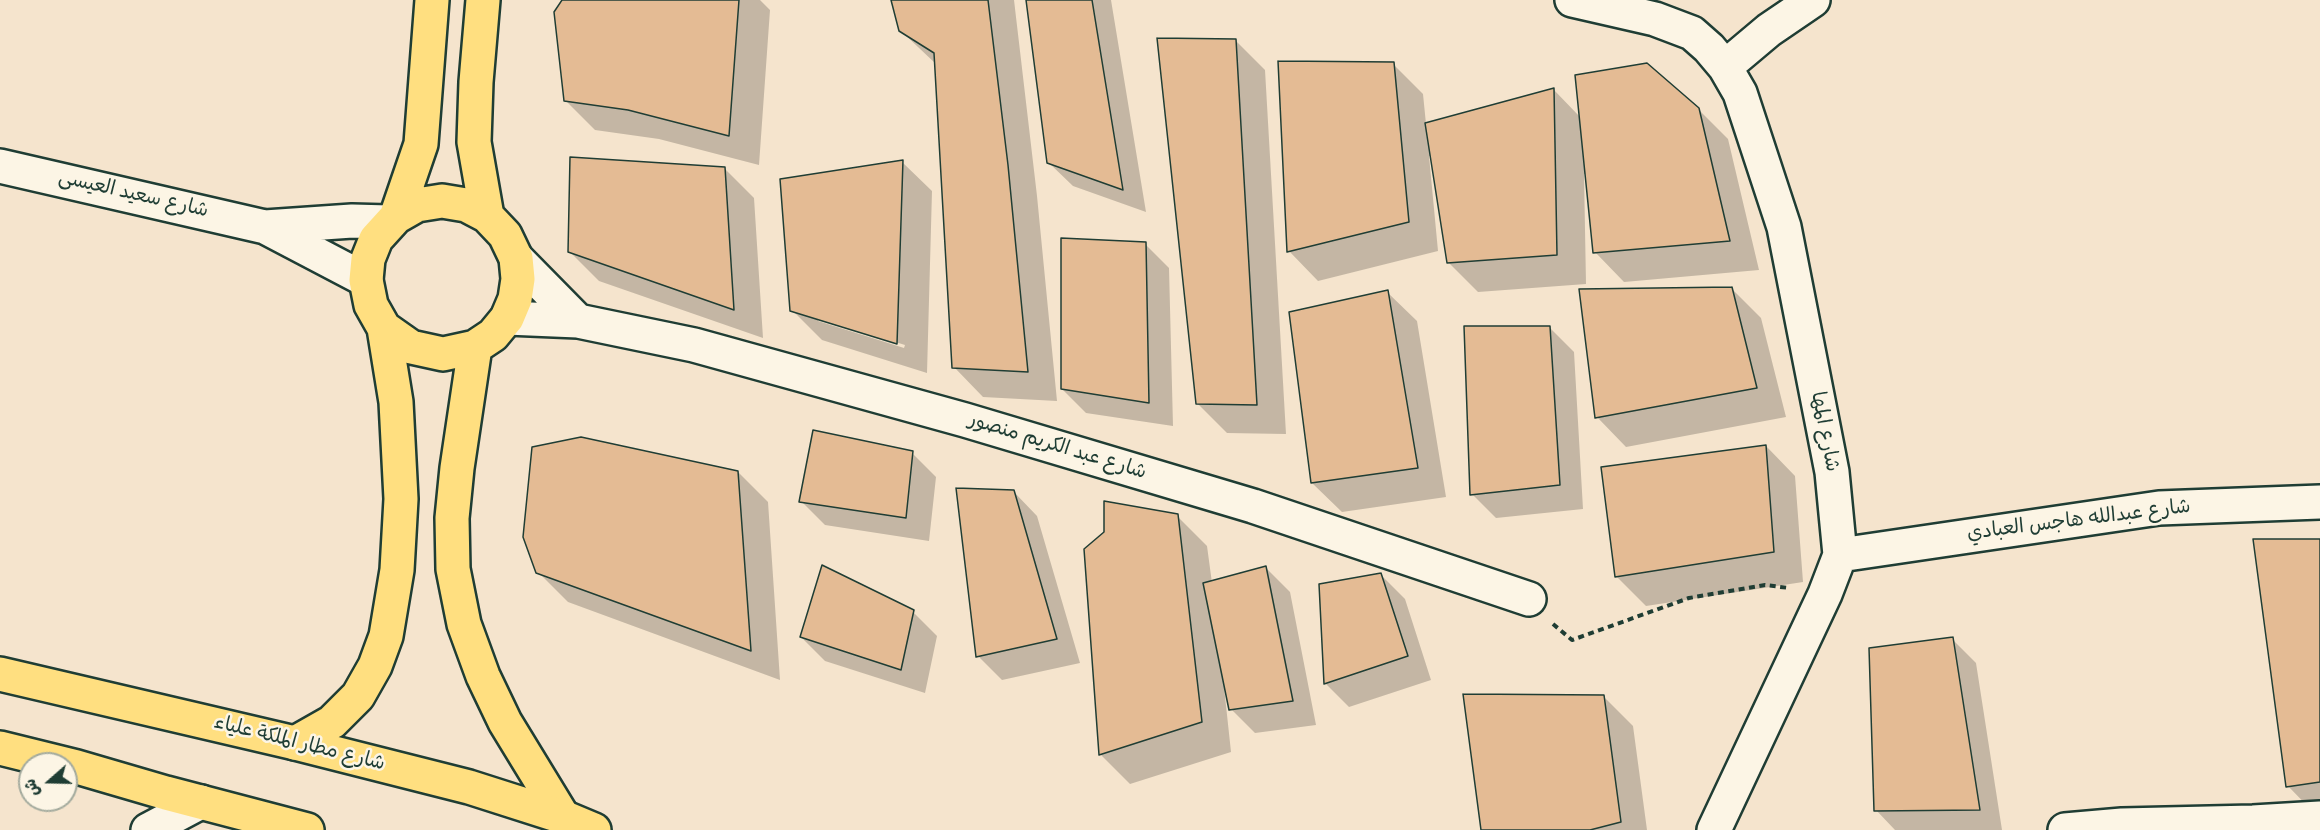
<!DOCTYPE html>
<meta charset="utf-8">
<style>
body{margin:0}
#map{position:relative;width:2320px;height:830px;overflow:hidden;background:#f5e4cd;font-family:"Indie Flower","Playpen Sans Arabic",sans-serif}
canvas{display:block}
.north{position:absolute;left:18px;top:752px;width:60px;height:60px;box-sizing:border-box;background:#fcf5e5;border:2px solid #a4ab9e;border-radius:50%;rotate:250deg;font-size:16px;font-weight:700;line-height:24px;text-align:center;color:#1f3d34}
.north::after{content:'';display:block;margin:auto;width:21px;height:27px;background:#1f3d34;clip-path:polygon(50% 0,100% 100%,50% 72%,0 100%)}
</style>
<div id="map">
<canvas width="2320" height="830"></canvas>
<div class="north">ش</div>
</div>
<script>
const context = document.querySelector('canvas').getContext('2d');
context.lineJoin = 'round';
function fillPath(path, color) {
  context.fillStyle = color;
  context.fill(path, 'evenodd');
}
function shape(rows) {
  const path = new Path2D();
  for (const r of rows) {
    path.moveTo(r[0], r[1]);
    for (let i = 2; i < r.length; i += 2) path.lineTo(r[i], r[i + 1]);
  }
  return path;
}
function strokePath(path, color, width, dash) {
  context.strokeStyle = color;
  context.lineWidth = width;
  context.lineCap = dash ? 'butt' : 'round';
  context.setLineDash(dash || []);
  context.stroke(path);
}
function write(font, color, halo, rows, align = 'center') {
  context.font = font + ' "Indie Flower","Playpen Sans Arabic",sans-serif';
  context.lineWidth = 5;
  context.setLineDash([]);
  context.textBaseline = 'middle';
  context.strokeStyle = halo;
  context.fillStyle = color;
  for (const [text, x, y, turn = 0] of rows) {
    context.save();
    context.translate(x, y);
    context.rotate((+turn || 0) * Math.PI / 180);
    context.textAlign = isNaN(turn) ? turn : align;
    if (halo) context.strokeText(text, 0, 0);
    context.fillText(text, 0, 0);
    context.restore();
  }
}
const shadow = shape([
 [564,0,760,0,770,10,759,165,659,139,595,130,565,100],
 [893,0,1014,0,1037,196,1057,401,983,397,954,367,936,64,900,30],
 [1027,0,1111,0,1146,212,1073,186,1048,162],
 [1235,40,1265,70,1286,434,1227,433,1197,403],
 [1393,64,1423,94,1426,124,1554,90,1580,117,1698,109,1728,139,1759,270,1624,282,1595,252,1586,174,1584,174,1586,284,1478,292,1448,262,1432,156,1429,156,1438,251,1318,281,1289,251],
 [902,162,932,191,927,373,822,340,792,310],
 [818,318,905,345,904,348,818,321],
 [724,168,754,198,763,338,599,281,569,251],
 [1145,244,1169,268,1173,426,1086,413,1062,389],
 [1731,288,1761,318,1786,417,1626,447,1597,417],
 [1387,292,1417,321,1446,497,1342,512,1312,483],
 [1550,328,1574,352,1583,509,1496,518,1472,494],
 [1766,446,1795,476,1803,582,1646,606,1616,576],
 [912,453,936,477,929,541,825,525,801,501],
 [738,472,768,502,780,680,568,602,538,572],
 [1013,491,1037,516,1080,663,1002,680,978,656],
 [1177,516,1207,546,1212,583,1266,568,1290,592,1316,725,1255,733,1231,709,1226,687,1224,687,1231,752,1130,784,1100,754],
 [2320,540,2320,815,2317,816,2288,786],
 [1381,575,1405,599,1431,680,1349,707,1325,683],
 [913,612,937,636,925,693,825,661,801,637],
 [1952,639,1976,663,2002,830,1895,830,1876,810],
 [1603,696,1633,726,1647,830,1483,830]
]);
const building = shape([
 [562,0,739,0,729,136,628,110,564,101,554,12,562,0],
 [891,0,988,0,1008,165,1028,372,952,368,934,53,899,31,891,0],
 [1026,0,1092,0,1123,190,1047,163,1026,0],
 [1157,38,1236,39,1257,405,1196,404,1157,38],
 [1278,61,1394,62,1409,222,1287,252,1278,61],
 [1647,63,1699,108,1730,241,1593,253,1575,75,1647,63],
 [1554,88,1557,255,1447,263,1425,123,1554,88],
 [570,157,725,167,734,310,568,252,570,157],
 [903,160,897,344,790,311,780,179,903,160],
 [1061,238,1146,242,1149,403,1061,389,1061,238],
 [1732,287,1757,388,1595,418,1579,289,1732,287],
 [1388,290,1418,468,1311,483,1289,312,1388,290],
 [1464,326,1550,326,1560,485,1470,495,1464,326],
 [813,430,913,451,906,518,799,502,813,430],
 [581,437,738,471,751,651,536,573,523,537,532,447,581,437],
 [1766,445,1774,552,1615,577,1601,467,1766,445],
 [956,488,1014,490,1057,639,976,657,956,488],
 [1104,501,1178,514,1202,722,1099,755,1084,549,1104,532,1104,501],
 [2253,539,2320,539,2320,782,2286,787,2253,539],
 [822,565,914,610,901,670,800,637,822,565],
 [1266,566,1293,701,1229,710,1203,583,1266,566],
 [1381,573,1408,656,1324,684,1319,584,1381,573],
 [1953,637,1980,810,1874,811,1869,648,1953,637],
 [1463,694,1604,695,1621,822,1590,830,1481,830,1463,694]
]);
const path = shape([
 [1553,624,1572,640,1689,598,1765,585,1789,588]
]);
const minor = shape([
 [1572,0,1655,19,1692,33,1709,48,1725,67,1740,93,1784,227,1832,472,1840,555,1825,594,1714,830],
 [1725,67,1769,30,1813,0],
 [0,166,265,227,366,280],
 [265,227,352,221,389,222],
 [516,258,578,321],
 [507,318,578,321,694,345,965,420,1253,506,1529,599],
 [1840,555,2159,508,2320,502],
 [148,830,201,802],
 [2065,830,2122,825,2253,822,2320,818]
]);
const major = shape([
 [483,0,476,82,474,142,487,216],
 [396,217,421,144,432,0],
 [475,347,457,468,452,518,453,569,464,624,483,676,505,722,563,817],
 [295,743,332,722,358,696,375,666,386,636,397,570,401,499,396,402,384,328,371,305,366,280,368,259,376,239,396,217,417,205,442,201,466,205,487,216,505,235,516,258,518,279,515,299,507,318,493,335,475,347,443,354,411,347,384,328]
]);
const highway = shape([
 [0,674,295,743,469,787,563,817,594,830],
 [0,748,77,767,166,793,307,830]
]);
const streetNames = [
 ["شارع سعيد العيسى",133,196,13],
 ["شارع المها",1823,432,79],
 ["شارع عبد الكريم منصور",1057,448,17],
 ["شارع عبدالله هاجس العبادي",2079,522,-7],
 ["شارع مطار الملكة علياء",299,745,14]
];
fillPath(shadow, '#0003');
fillPath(building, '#e4bb94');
strokePath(building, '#1f3d34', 1.5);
strokePath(minor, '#1f3d34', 38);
strokePath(major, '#1f3d34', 38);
strokePath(highway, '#1f3d34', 38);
strokePath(path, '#1f3d34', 4, [6, 4.5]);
strokePath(minor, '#fcf5e5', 33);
strokePath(major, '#ffdf80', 33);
strokePath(highway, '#ffdf80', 33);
write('20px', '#1f3d34', '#fcf5e5', streetNames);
</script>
